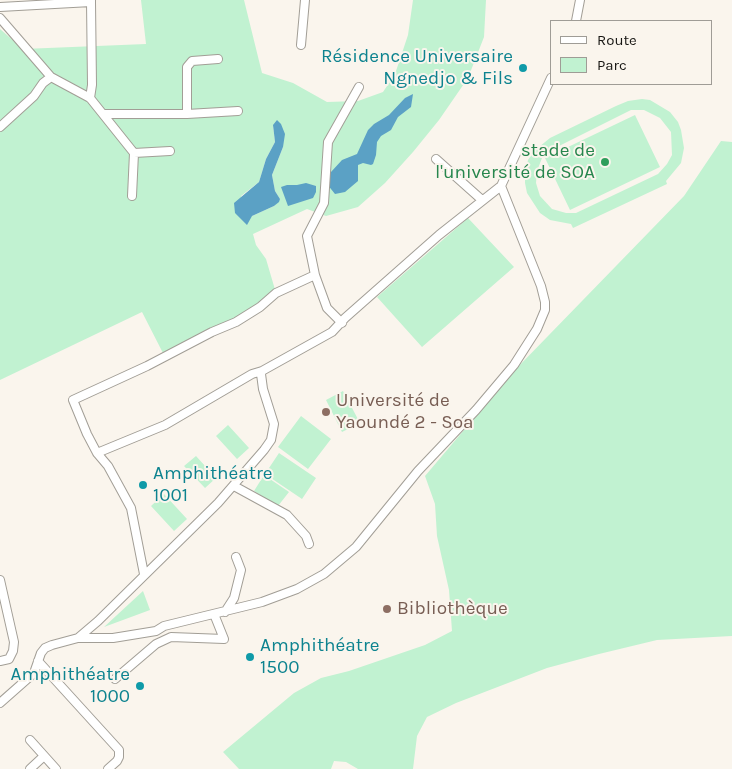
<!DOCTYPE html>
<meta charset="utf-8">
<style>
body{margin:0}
#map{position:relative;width:732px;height:769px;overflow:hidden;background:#faf5ed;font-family:Karla,sans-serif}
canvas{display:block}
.legend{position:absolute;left:550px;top:20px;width:162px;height:65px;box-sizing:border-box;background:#faf5ed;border:1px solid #9f9c96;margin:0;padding:6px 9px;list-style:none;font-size:15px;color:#171613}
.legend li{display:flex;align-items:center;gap:10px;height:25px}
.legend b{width:25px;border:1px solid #9f9c96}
</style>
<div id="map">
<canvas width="732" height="769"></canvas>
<ul class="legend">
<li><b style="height:6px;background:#fff"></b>Route</li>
<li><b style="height:14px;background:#c1f2d1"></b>Parc</li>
</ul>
</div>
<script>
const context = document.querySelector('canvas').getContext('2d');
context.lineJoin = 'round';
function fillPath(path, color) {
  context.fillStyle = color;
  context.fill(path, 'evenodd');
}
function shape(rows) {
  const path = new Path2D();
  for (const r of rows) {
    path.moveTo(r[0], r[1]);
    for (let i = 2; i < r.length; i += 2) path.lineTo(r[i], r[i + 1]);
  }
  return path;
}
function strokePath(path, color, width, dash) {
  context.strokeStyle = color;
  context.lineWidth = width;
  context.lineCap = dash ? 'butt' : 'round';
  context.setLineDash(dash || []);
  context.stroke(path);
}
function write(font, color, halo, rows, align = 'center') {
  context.font = font + ' Karla,sans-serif';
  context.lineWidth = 4;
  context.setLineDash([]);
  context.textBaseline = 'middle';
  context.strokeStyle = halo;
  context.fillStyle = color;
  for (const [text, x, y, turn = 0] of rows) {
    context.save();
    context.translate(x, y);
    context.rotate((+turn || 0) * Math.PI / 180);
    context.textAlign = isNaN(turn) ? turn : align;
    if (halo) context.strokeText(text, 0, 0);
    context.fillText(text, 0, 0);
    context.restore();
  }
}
const green = shape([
 [141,0,244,0,262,73,293,83,327,102,358,101,383,92,395,74,408,35,413,0,486,0,484,37,468,78,439,120,413,152,385,183,358,207,326,216,307,209,253,234,256,245,266,259,276,293,260,307,165,357,142,312,0,380,0,29,23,49,146,44],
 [273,125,283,147,272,175,275,191,280,199,274,206,252,216,241,196,259,182,266,159,275,142],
 [642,99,650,100,670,112,678,122,681,130,684,148,681,163,666,181,667,184,573,228,571,224,550,220,540,213,527,193,525,183,525,172,528,160,534,151,550,138,616,106,628,101],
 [631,110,644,110,660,118,671,132,672,155,667,164,658,174,576,213,566,213,552,209,540,196,536,183,537,171,542,158,551,150],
 [635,115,660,167,570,210,545,158],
 [721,141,732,142,732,636,657,640,599,654,547,668,456,703,427,717,417,736,413,769,358,769,346,762,334,761,331,769,239,769,223,752,294,693,321,678,349,671,425,645,452,631,449,590,437,536,435,504,425,476,514,371,684,196],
 [468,218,514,267,422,347,377,297],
 [343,391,360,423,342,432,326,400],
 [301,416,331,439,308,469,278,447],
 [228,425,249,448,237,459,216,436],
 [279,453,316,478,302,499,265,474],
 [196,456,216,478,205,488,184,466],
 [264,475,289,492,278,506,254,491],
 [164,494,187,519,174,531,151,506],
 [143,591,150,610,104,627]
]);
const water = shape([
 [413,94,411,107,398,117,391,130,381,136,377,142,376,155,373,164,371,165,363,163,358,165,358,181,345,192,335,194,327,184,327,178,331,172,342,160,357,154,368,130,374,124,389,115,405,98],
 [277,120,281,124,285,134,283,147,272,175,275,191,280,199,279,202,274,206,252,216,247,225,235,213,234,203,259,182,266,159,275,142,273,125],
 [306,183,316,186,316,192,313,198,288,206,281,187,287,185,297,185]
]);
const minor = shape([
 [0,7,91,2,91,0],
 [0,18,51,77,90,98,134,153,132,196],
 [576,21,580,0],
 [301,45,305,0],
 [90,98,92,85,91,2],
 [104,114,187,114,238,111],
 [187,114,187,67,192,61,218,59],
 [0,127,34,96,43,83,51,77],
 [134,153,170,151],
 [436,159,482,200],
 [315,275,307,236,324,203,328,142,359,87],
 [97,453,165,425,252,374,262,371],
 [234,486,287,515,306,536,309,544],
 [144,574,131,508,108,466,97,453,87,434,73,400,147,366,212,332,236,322,260,307,276,293,315,275,327,308,342,323],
 [0,580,14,642,13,651,9,659,0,661],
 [225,612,234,598,241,570,236,557],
 [78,638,113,638,156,631,164,626,262,602,297,589,324,574,356,547,418,471,476,410,514,365,537,329,545,310,545,302,541,286,501,186],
 [38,661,119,750,119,757,117,761,108,769],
 [115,679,156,644,171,637,224,639,214,614],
 [0,703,34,673,41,653,45,648,52,645,78,638,98,621,218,503,264,450,271,440,274,424,263,389,261,374,262,371,332,332,345,318,439,235,501,186,551,78],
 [30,740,56,769],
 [30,769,44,756]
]);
const markers = [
 [523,68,5,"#0f9aa8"],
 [605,162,5,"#2e9e5b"],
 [326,412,5,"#8d6e63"],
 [143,485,5,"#0f9aa8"],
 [387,609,5,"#8d6e63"],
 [250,657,5,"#0f9aa8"],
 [140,686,5,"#0f9aa8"]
];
const cultureNames = [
 ["Résidence Universaire",513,57],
 ["Ngnedjo & Fils",513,79],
 ["Amphithéatre",153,474,"left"],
 ["1001",153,496,"left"],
 ["Amphithéatre",260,646,"left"],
 ["1500",260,668,"left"],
 ["Amphithéatre",130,675],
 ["1000",130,697]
];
const leisureNames = [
 ["stade de",595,151],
 ["l'université de SOA",595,173]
];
const educationNames = [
 ["Université de",336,401],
 ["Yaoundé 2 - Soa",336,423],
 ["Bibliothèque",397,609]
];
fillPath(green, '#c1f2d1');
fillPath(water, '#5ba1c5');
strokePath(minor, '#a29e96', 10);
strokePath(minor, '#fff', 8);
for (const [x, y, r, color] of markers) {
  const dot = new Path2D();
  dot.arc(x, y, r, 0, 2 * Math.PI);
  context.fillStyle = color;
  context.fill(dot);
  strokePath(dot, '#faf5ed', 2);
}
write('19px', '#0d838f', '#faf5ed', cultureNames, 'right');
write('19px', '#27864d', '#faf5ed', leisureNames, 'right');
write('19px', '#785e54', '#faf5ed', educationNames, 'left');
</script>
